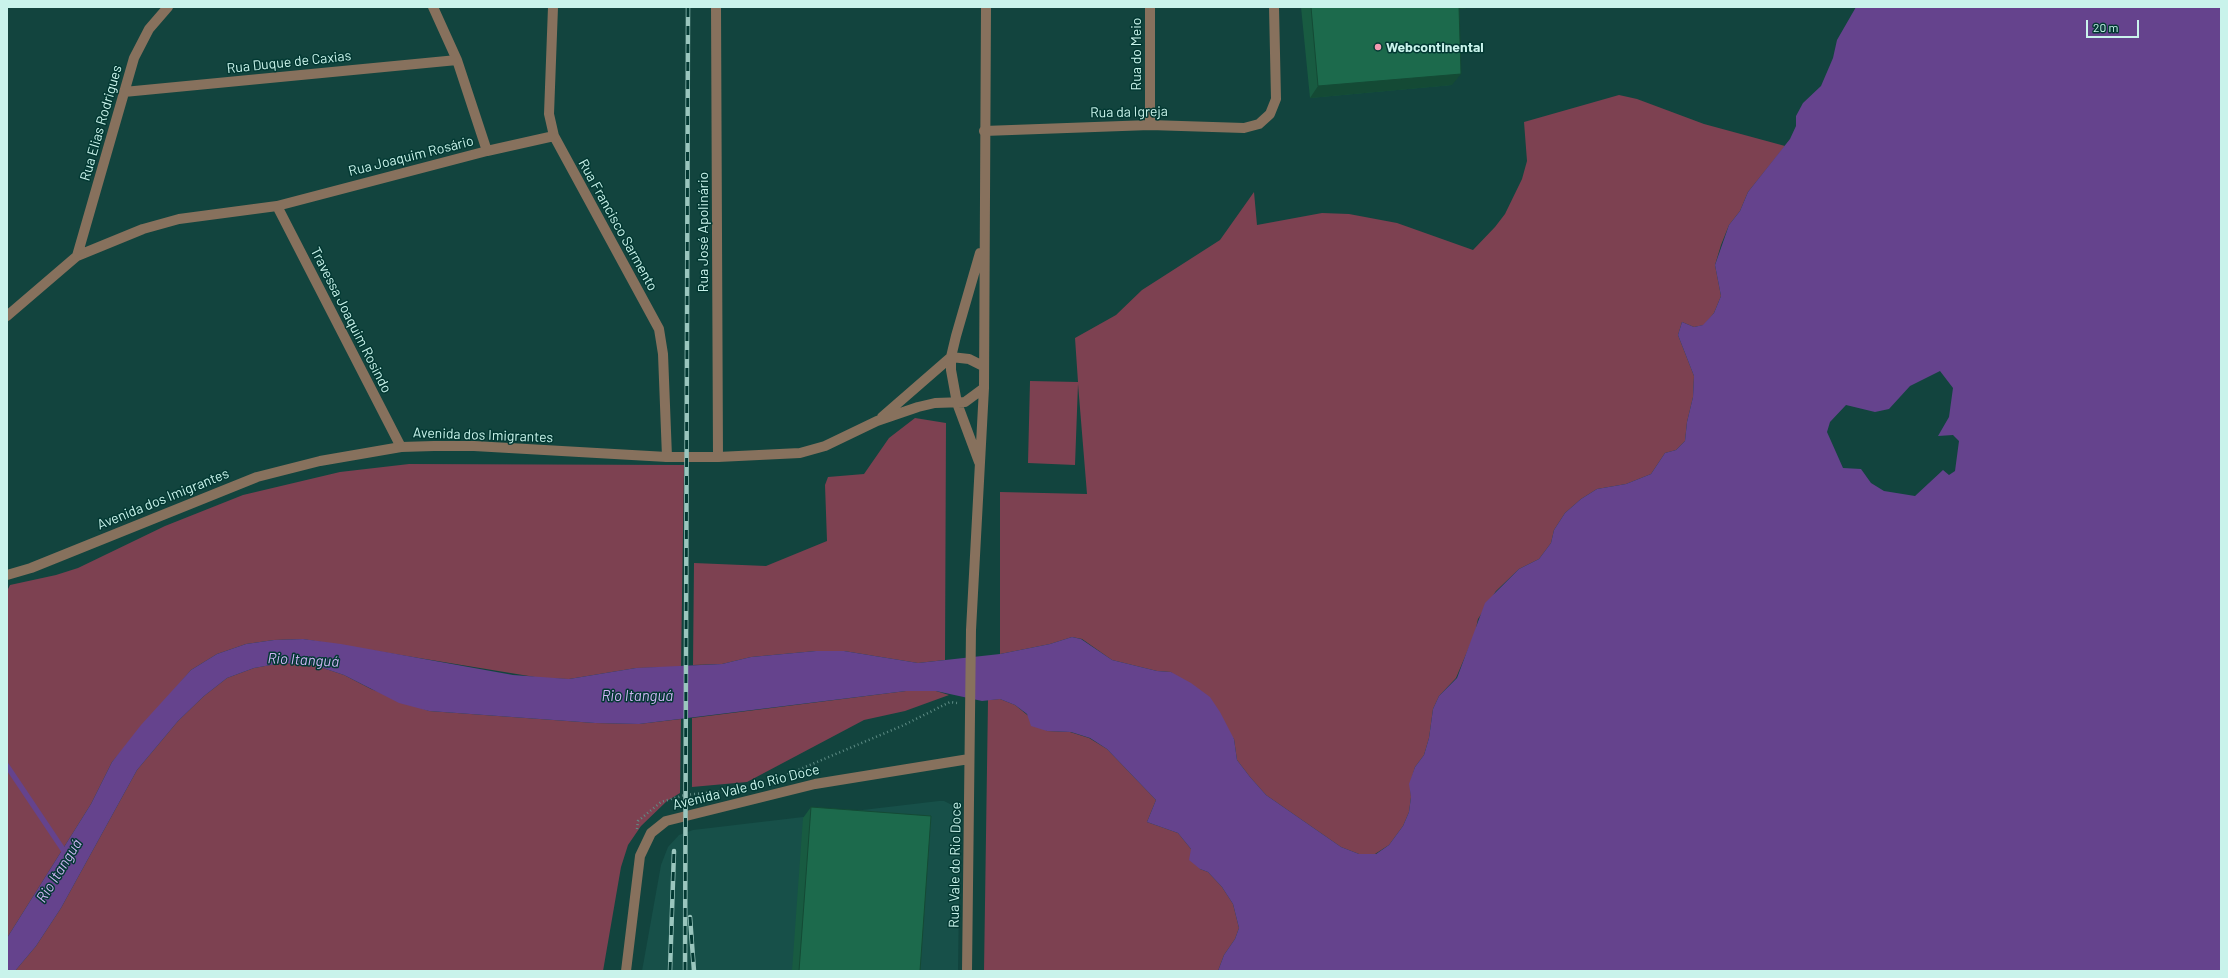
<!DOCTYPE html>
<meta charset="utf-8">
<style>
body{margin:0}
#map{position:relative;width:2228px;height:978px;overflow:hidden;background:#12443e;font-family:Barlow,sans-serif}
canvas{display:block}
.frame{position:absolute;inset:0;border:8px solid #c9f3eb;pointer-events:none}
.scale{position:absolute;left:2086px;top:20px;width:53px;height:18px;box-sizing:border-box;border:2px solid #c9f3eb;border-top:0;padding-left:5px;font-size:12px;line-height:14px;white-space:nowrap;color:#c9f3eb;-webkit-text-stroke:3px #033933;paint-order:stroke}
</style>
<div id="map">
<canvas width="2228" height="978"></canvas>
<div class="frame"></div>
<div class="scale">20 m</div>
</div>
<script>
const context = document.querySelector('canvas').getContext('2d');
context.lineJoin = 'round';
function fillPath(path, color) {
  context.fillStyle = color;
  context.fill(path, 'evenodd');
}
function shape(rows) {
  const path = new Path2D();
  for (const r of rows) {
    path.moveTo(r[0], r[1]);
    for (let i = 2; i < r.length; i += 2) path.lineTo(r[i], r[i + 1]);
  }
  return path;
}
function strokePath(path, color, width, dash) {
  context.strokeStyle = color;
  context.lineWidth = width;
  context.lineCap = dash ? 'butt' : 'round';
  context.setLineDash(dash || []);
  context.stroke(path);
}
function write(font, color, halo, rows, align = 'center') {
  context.font = font + ' Barlow,sans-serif';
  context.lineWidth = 3;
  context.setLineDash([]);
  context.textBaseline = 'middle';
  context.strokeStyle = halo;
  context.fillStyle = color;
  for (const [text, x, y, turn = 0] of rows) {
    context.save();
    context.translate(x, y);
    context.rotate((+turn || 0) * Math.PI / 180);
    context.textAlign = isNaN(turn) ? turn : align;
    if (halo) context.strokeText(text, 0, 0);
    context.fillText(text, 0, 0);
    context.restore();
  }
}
const built = shape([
 [939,801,944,801,954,806,960,820,958,971,642,971,661,865,668,847,679,835,693,830]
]);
const green = shape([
 [1619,95,1637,99,1704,124,1785,146,1748,192,1740,211,1729,225,1721,245,1715,265,1721,296,1714,313,1704,325,1694,327,1682,322,1678,335,1694,376,1693,397,1687,422,1685,441,1676,450,1665,453,1651,474,1626,484,1597,489,1581,499,1565,513,1554,530,1551,543,1539,559,1519,569,1496,591,1478,619,1475,633,1456,678,1439,696,1433,709,1429,738,1424,755,1415,767,1410,784,1411,797,1409,812,1403,826,1389,845,1375,854,1359,854,1341,847,1266,795,1250,777,1237,760,1234,739,1171,672,1157,671,1112,660,1082,639,1072,637,1050,644,1000,654,1000,492,1087,494,1078,384,1075,465,1028,463,1030,381,1078,382,1075,338,1116,315,1142,290,1220,240,1254,192,1257,225,1322,213,1349,214,1397,223,1473,250,1495,227,1505,214,1522,179,1527,161,1524,122],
 [915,418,946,423,945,660,918,663,844,651,816,651,751,657,722,664,693,665,694,563,766,566,827,541,825,485,828,477,864,474,889,438],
 [409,464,684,465,681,667,636,668,569,679,541,678,303,639,274,640,246,644,217,654,191,670,112,762,91,804,7,938,7,591,10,585,56,575,78,568,165,526,243,495,340,472],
 [282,663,314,665,344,675,371,689,429,711,595,723,639,724,681,719,680,793,667,801,641,826,628,845,621,867,603,971,15,971,36,946,61,908,137,770,178,721,204,696,227,678,254,668],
 [906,691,936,691,949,695,905,711,864,720,747,782,692,787,692,718],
 [1000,699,1015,705,1047,731,1070,732,1089,738,1107,749,1156,800,1147,822,1178,833,1191,849,1200,869,1208,872,1222,887,1233,904,1239,928,1235,939,1224,955,1218,971,984,971,988,700]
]);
const water = shape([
 [1856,7,2221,7,2221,971,1218,971,1224,955,1235,939,1239,928,1233,904,1222,887,1208,872,1200,869,1189,860,1191,849,1178,833,1147,822,1156,800,1107,749,1090,738,1071,732,1047,731,1031,726,1027,714,1015,705,1000,699,982,701,936,691,906,691,639,724,595,723,429,711,399,703,344,675,314,665,282,663,254,668,227,678,204,696,178,721,137,770,61,908,36,946,15,971,7,971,7,938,91,804,112,762,141,725,191,670,217,654,246,644,274,640,303,639,341,644,513,675,569,679,636,668,722,664,751,657,816,651,844,651,918,663,1000,654,1050,644,1072,637,1081,639,1112,660,1157,671,1171,672,1191,683,1210,697,1220,712,1234,739,1237,760,1250,777,1266,795,1341,847,1359,854,1376,854,1389,845,1403,826,1409,812,1411,797,1409,784,1415,767,1424,755,1429,738,1433,709,1439,696,1457,678,1485,603,1519,569,1539,559,1551,543,1554,530,1565,513,1581,499,1597,489,1626,484,1651,474,1665,453,1676,450,1685,441,1687,422,1693,397,1694,376,1678,335,1682,322,1694,327,1703,325,1714,313,1721,296,1715,265,1729,225,1740,211,1748,192,1790,139,1796,126,1796,116,1803,103,1821,86,1833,58,1837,40],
 [1940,371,1953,388,1949,417,1938,436,1953,435,1959,441,1955,471,1949,475,1943,470,1915,496,1884,491,1871,483,1861,469,1843,468,1827,432,1830,422,1846,405,1875,412,1889,409,1910,386]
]);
const stream = shape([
 [7,766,66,854]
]);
const path = shape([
 [784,776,904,725,950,702,957,703],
 [637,829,638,821,661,802,685,795,725,791]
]);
const minor = shape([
 [433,7,457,60,487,151],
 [553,7,549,114,554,136,659,329,663,354,667,457],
 [716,7,718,457],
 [124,92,457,60],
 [1150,125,1150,7],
 [984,131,1150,125,1244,128,1259,124,1270,114,1276,99,1274,7],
 [277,206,401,447],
 [77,256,134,58,149,29,168,7],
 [7,316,77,256,143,229,179,219,277,206,487,151,554,136]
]);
const tertiary = shape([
 [882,417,951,357,969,359,983,366],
 [979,462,957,403,951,370,951,357,956,336,980,253],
 [7,575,31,568,257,477,320,461,401,447,434,446,474,446,667,457,718,457,800,453,825,446,877,421,918,407,935,403,965,402,984,388],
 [626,971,640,856,651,833,666,821,815,784,969,759],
 [967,971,971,630,984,388,986,7]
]);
const rail = shape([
 [690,917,694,971],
 [670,971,674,851],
 [685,971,688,7]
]);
const wall = shape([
 [1301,7,1475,7,1459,9,1452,85,1310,98],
 [811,807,920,971,792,971,803,818]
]);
const shadedWall = shape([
 [1452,7,1475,7,1451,10],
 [1461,74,1452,85,1310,98,1318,86]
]);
const building = shape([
 [1311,7,1459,7,1461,74,1318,86,1311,7],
 [811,807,931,816,920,971,799,971,811,807]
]);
const markers = [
 [1378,47,4,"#f19ab0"]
];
const poiNames = [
 ["Webcontinental",1386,47]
];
const streetNames = [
 ["Rua do Meio",1136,54,-90],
 ["Rua Duque de Caxias",289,62,-6],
 ["Rua da Igreja",1129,112,-1],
 ["Rua Elias Rodrigues",101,123,-74],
 ["Rua Joaquim Rosário",411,156,-14],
 ["Rua Francisco Sarmento",618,225,61],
 ["Rua José Apolinário",703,232,-90],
 ["Travessa Joaquim Rosindo",351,320,63],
 ["Avenida dos Imigrantes",483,435,2],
 ["Avenida dos Imigrantes",163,499,-22],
 ["Avenida Vale do Rio Doce",746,787,-14],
 ["Rua Vale do Rio Doce",955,865,-89]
];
const waterNames = [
 ["Rio Itanguá",303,660,3],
 ["Rio Itanguá",637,696],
 ["Rio Itanguá",59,871,-58]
];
fillPath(built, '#175049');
fillPath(green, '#7d4151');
fillPath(water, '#65438d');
strokePath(stream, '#65438d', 5.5);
strokePath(path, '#5f8d86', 2.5, [1, 3]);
strokePath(minor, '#87715d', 10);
strokePath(tertiary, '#87715d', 10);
strokePath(rail, '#9ac6be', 4.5);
strokePath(rail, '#033933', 3, [9]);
fillPath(wall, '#185b41');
fillPath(shadedWall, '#144a35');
fillPath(building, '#1c6a4c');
strokePath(building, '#144a35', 1);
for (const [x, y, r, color] of markers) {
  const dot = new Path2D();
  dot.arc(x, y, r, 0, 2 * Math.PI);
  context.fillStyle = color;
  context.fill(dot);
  strokePath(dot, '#033933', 1.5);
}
write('bold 14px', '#c9f3eb', '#033933', poiNames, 'left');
write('14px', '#c9f3eb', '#033933', streetNames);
write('italic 15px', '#ceb4f3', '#033933', waterNames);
</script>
